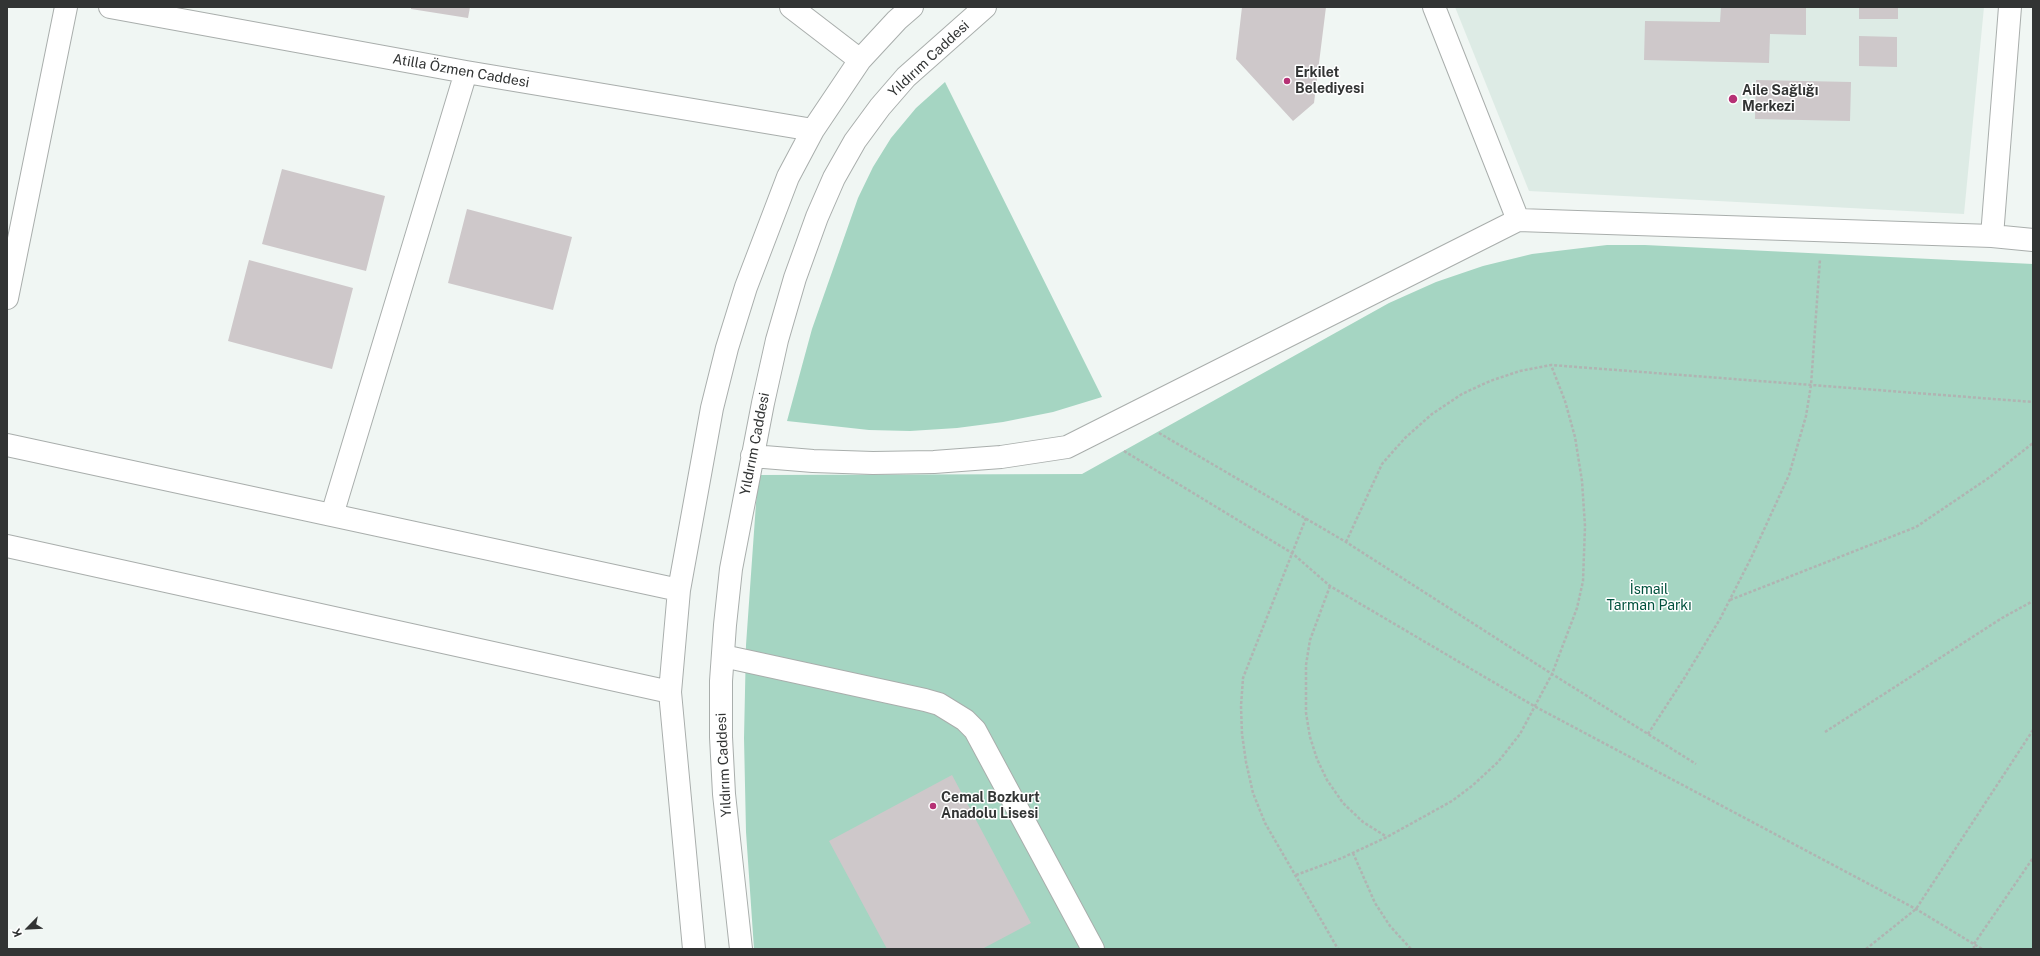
<!DOCTYPE html>
<meta charset="utf-8">
<style>
body{margin:0}
#map{position:relative;width:2040px;height:956px;overflow:hidden;background:#f0f6f3;font-family:"Public Sans",sans-serif}
canvas{display:block}
.frame{position:absolute;inset:0;border:8px solid #323434;pointer-events:none}
.north{position:absolute;left:8px;top:908px;width:40px;height:40px;-webkit-text-stroke:3px #fff;paint-order:stroke;rotate:246deg;font-size:11px;font-weight:700;line-height:16px;text-align:center;color:#323434}
.north::after{content:'';display:block;margin:auto;width:14px;height:18px;background:#323434;clip-path:polygon(50% 0,100% 100%,50% 72%,0 100%)}
</style>
<div id="map">
<canvas width="2040" height="956"></canvas>
<div class="frame"></div>
<div class="north">K</div>
</div>
<script>
const context = document.querySelector('canvas').getContext('2d');
context.lineJoin = 'round';
function fillPath(path, color) {
  context.fillStyle = color;
  context.fill(path, 'evenodd');
}
function shape(rows) {
  const path = new Path2D();
  for (const r of rows) {
    path.moveTo(r[0], r[1]);
    for (let i = 2; i < r.length; i += 2) path.lineTo(r[i], r[i + 1]);
  }
  return path;
}
function strokePath(path, color, width, dash) {
  context.strokeStyle = color;
  context.lineWidth = width;
  context.lineCap = dash ? 'butt' : 'round';
  context.setLineDash(dash || []);
  context.stroke(path);
}
function write(font, color, halo, rows, align = 'center') {
  context.font = font + ' "Public Sans",sans-serif';
  context.lineWidth = 3;
  context.setLineDash([]);
  context.textBaseline = 'middle';
  context.strokeStyle = halo;
  context.fillStyle = color;
  for (const [text, x, y, turn = 0] of rows) {
    context.save();
    context.translate(x, y);
    context.rotate((+turn || 0) * Math.PI / 180);
    context.textAlign = isNaN(turn) ? turn : align;
    if (halo) context.strokeText(text, 0, 0);
    context.fillText(text, 0, 0);
    context.restore();
  }
}
const built = shape([
 [1455,7,1984,7,1964,214,1529,191]
]);
const green = shape([
 [945,82,1102,397,1053,412,1003,422,957,428,910,431,869,430,787,421,812,329,858,198,873,167,891,138,916,108],
 [1607,245,1645,245,2033,264,2033,949,754,949,746,832,744,738,746,645,758,475,1082,474,1389,303,1436,282,1483,266,1532,254]
]);
const building = shape([
 [411,7,470,7,468,18,411,9],
 [1242,7,1326,7,1314,103,1293,121,1236,59],
 [1721,7,1806,7,1806,35,1770,34,1769,63,1644,60,1645,21,1720,22],
 [1859,7,1898,7,1898,19,1859,19],
 [1859,36,1897,37,1897,67,1859,66],
 [1756,80,1851,82,1850,121,1755,119],
 [282,169,385,196,366,271,262,244],
 [467,209,572,237,553,310,448,283],
 [249,260,353,288,332,369,228,341],
 [952,775,1031,923,982,949,887,949,829,841]
]);
const path = shape([
 [1159,433,1346,542,1552,674,1696,764],
 [1124,451,1292,553,1330,586,1534,706,1916,909,1982,949],
 [1306,518,1243,678,1241,706,1242,734,1246,762,1253,793,1265,823,1338,949],
 [1346,542,1382,464,1405,438,1432,414,1462,394,1490,381,1520,371,1551,365,2033,402],
 [1330,586,1310,640,1306,665,1306,713,1310,737,1317,759,1327,780,1343,803,1363,822,1387,837],
 [1730,600,1916,527,1990,477,2033,443],
 [1825,732,2002,618,2033,601],
 [1648,734,1685,677,1720,619,1751,558,1789,475,1806,416,1811,385,1820,259],
 [1353,853,1375,903,1390,926,1411,949],
 [1296,875,1342,858,1387,837,1452,801,1472,786,1498,762,1520,734,1552,674,1577,608,1583,581,1585,526,1582,481,1575,437,1565,401,1551,365],
 [1866,949,1916,909,2033,730],
 [1974,949,1974,944,2033,858]
]);
const minor = shape([
 [110,7,466,72,813,130],
 [791,7,860,60],
 [1434,7,1518,220],
 [1992,236,2010,7],
 [7,298,66,7],
 [7,445,679,590],
 [752,456,813,461,873,463,934,462,1001,457,1067,447,1518,220,1992,236,2033,240],
 [332,515,466,72],
 [7,546,670,692],
 [723,656,925,700,939,704,965,720,975,730,1093,949],
 [694,949,670,692,679,590,712,408,727,348,746,287,788,177,813,130,860,60,897,20,912,7],
 [741,949,724,794,721,737,721,681,725,625,731,569,763,403,777,340,795,278,817,217,834,178,855,141,880,107,906,77,985,7]
]);
const markers = [
 [1287,81,4,"#b63175"],
 [1733,99,5,"#b63175"],
 [933,806,4,"#b63175"]
];
const streetNames = [
 ["Yıldırım Caddesi",929,59,-43],
 ["Atilla Özmen Caddesi",461,71,10],
 ["Yıldırım Caddesi",755,444,-79],
 ["Yıldırım Caddesi",724,765,-93]
];
const poiNames = [
 ["Erkilet",1295,73],
 ["Belediyesi",1295,89],
 ["Aile Sağlığı",1742,91],
 ["Merkezi",1742,107],
 ["Cemal Bozkurt",941,798],
 ["Anadolu Lisesi",941,814]
];
const parkNames = [
 ["İsmail",1649,590],
 ["Tarman Parkı",1649,606]
];
fillPath(built, '#ddebe5');
fillPath(green, '#a5d5c2');
fillPath(building, '#cec8ca');
strokePath(minor, '#a9aeac', 24);
strokePath(path, '#b0b4b2', 2.5, [3, 2]);
strokePath(minor, '#fff', 22);
for (const [x, y, r, color] of markers) {
  const dot = new Path2D();
  dot.arc(x, y, r, 0, 2 * Math.PI);
  context.fillStyle = color;
  context.fill(dot);
  strokePath(dot, '#fff', 1.5);
}
write('14px', '#323434', '#fff', streetNames);
write('bold 14px', '#323434', '#fff', poiNames, 'left');
write('14px', '#00513d', '#fff', parkNames);
</script>
